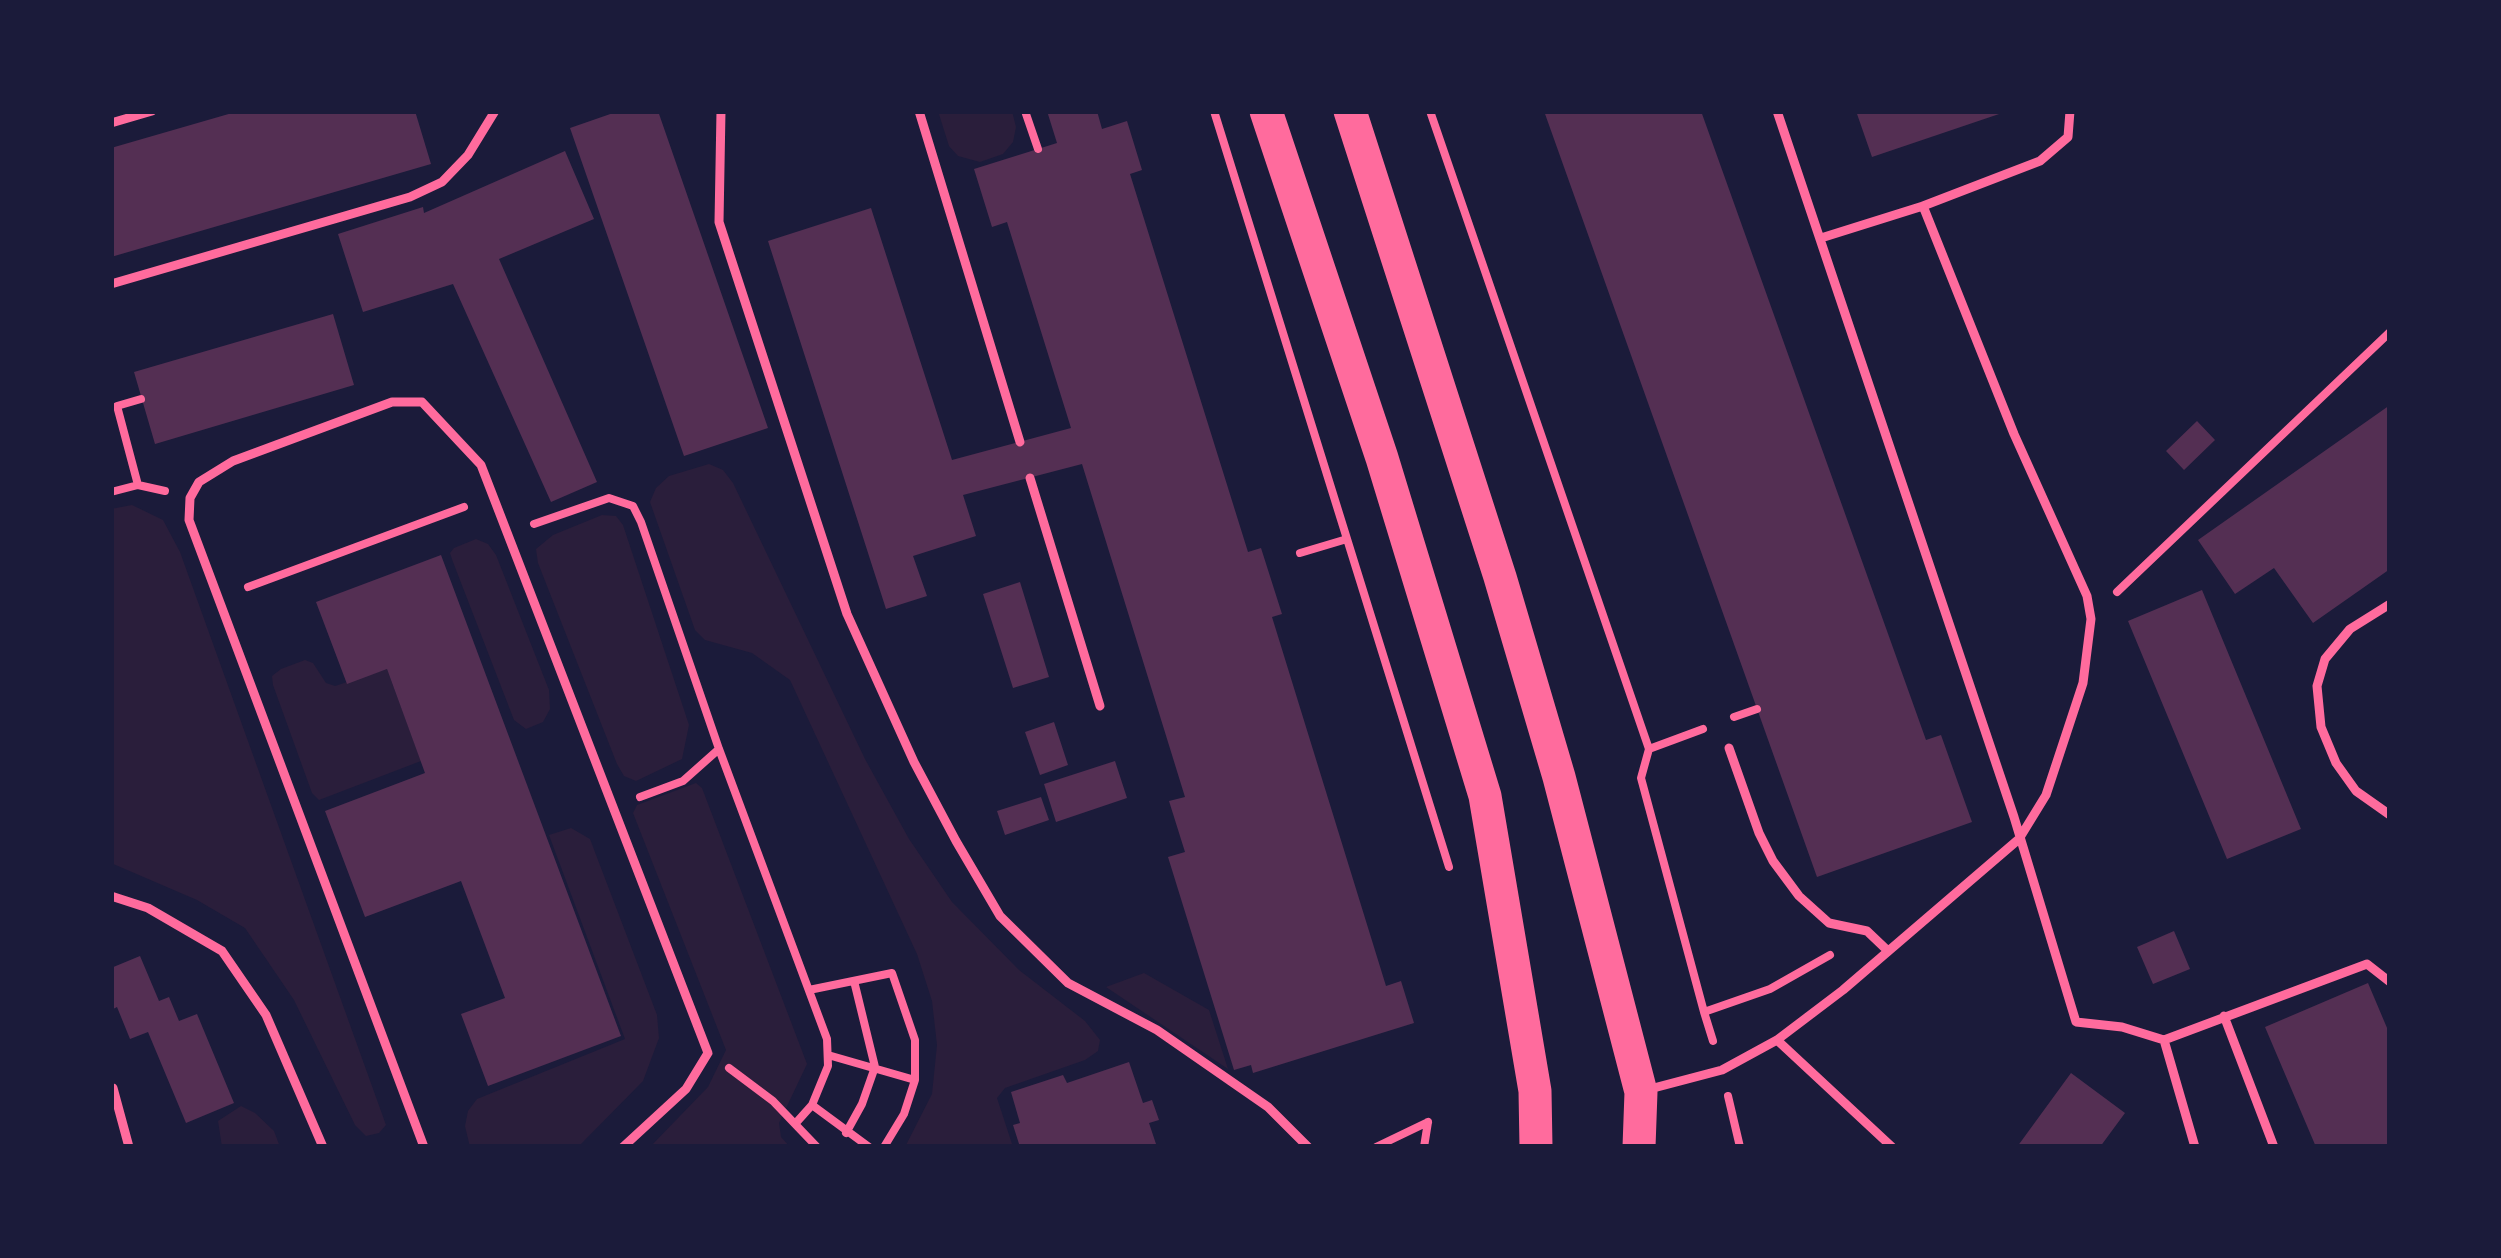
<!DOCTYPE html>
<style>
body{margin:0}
#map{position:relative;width:2501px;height:1258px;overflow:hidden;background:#1b1b3a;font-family:"Source Sans 3",sans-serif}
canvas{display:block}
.frame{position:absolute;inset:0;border:114px solid #1b1b3a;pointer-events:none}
</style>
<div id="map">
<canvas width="2501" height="1258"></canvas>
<div class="frame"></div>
</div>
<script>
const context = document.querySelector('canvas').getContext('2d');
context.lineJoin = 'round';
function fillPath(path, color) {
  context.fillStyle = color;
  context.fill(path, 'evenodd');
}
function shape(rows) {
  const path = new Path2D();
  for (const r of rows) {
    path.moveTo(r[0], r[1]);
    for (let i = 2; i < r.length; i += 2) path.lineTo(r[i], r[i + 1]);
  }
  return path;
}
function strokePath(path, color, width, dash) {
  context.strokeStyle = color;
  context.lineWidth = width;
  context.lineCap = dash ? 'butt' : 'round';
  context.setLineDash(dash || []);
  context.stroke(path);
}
const green = shape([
 [938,111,1012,111,1016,127,1013,142,1003,154,980,162,958,156,949,146],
 [709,464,723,470,733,483,865,759,909,839,952,902,1019,970,1085,1021,1100,1040,1098,1051,1085,1060,1005,1088,997,1098,1013,1147,905,1147,932,1094,937,1045,932,1001,917,954,790,680,752,653,705,640,695,630,650,502,656,488,669,476],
 [132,505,163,520,180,552,386,1125,379,1133,366,1136,355,1125,294,1000,245,928,197,900,111,863,111,509],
 [602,515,616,516,623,525,689,725,682,759,636,781,624,776,617,764,538,563,536,549,553,535],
 [476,539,488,544,496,555,549,690,550,709,543,722,526,729,514,720,453,562,450,553,454,548],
 [305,660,313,663,326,683,335,686,387,669,421,761,319,800,312,793,273,685,272,676,281,669],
 [696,783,702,788,807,1064,779,1123,781,1137,790,1147,650,1147,708,1087,726,1050,633,813,637,805],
 [571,828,590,839,657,1015,659,1038,643,1081,578,1147,470,1147,465,1126,468,1111,477,1099,625,1039,549,835],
 [1144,973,1209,1010,1228,1069,1106,987],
 [241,1106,255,1113,274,1131,280,1147,222,1147,218,1121]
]);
const building = shape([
 [239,111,415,111,431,164,111,257,111,148],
 [619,111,658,111,768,428,684,456,570,128],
 [1047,111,1097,111,1102,129,1127,121,1142,170,1130,174,1248,552,1261,548,1282,614,1272,617,1386,986,1401,981,1414,1023,1253,1073,1251,1065,1234,1070,1168,857,1185,852,1169,801,1185,797,1082,464,963,495,976,536,913,556,927,596,886,609,768,241,871,208,952,460,1071,428,1007,222,992,227,974,169,1057,143],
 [1544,111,1701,111,1926,740,1941,735,1972,822,1817,877],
 [1856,111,2004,111,2005,112,1872,157],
 [565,151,594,219,499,259,597,482,551,502,453,284,363,312,338,234,423,207,424,213],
 [333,314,354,385,155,444,134,372],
 [2390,405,2390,569,2313,623,2274,568,2235,594,2198,540],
 [2197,421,2215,440,2184,470,2166,451],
 [441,555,621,1036,488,1086,461,1014,505,998,461,881,365,917,325,811,425,773,387,669,347,684,316,602],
 [1020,582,1049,677,1013,688,983,594],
 [2202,590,2301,829,2227,859,2128,621],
 [1054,722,1068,765,1040,775,1025,732],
 [1115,761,1127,798,1056,822,1044,784],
 [1041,797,1049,820,1005,835,997,811],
 [2174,931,2190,969,2153,984,2137,947],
 [140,956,159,1001,169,997,179,1021,197,1014,234,1103,186,1123,148,1032,130,1039,117,1007,111,1010,111,968],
 [2368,983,2390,1035,2390,1147,2316,1147,2265,1027],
 [1129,1062,1143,1103,1152,1100,1159,1120,1149,1123,1157,1147,1020,1147,1013,1125,1020,1123,1011,1092,1063,1075,1067,1083],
 [2071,1073,2125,1113,2111,1132,2100,1147,2017,1147]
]);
const path = shape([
 [1025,111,1038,149],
 [1214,111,1449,867],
 [1430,111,1649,749,1641,778,1704,1012,1770,989,1830,955],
 [138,485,117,406,141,399],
 [111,492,138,485,165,491],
 [534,524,609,498,633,506,641,522,719,749,827,1039,828,1066,812,1105,795,1124],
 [1300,553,1347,539],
 [248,587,464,507],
 [2117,592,2390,332],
 [1734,717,1757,709],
 [1649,749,1703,729],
 [640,797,683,781,719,749],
 [809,990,892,973,915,1040,915,1080,904,1114,884,1147],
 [1704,1012,1713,1041],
 [828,1055,915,1080],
 [729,1068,773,1101,817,1147],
 [1728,1096,1740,1147],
 [812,1105,869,1147],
 [846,1133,862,1104,875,1067,854,981],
 [1376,1147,1428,1122],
 [1424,1147,1428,1122]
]);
const service = shape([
 [721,111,719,222,847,614,914,762,956,841,1000,916,1068,983,1157,1030,1268,1107,1308,1147],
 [919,111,1020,442],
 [1777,111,2014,817,2076,1022,2122,1027,2164,1040,2195,1147],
 [111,123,152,111],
 [1821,238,1923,206,2040,161,2068,137,2070,111],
 [111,284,410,197,442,182,468,155,495,111],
 [1030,478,1100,706],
 [2390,604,2350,629,2325,659,2317,686,2321,727,2336,763,2356,791,2390,815],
 [1729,748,1759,833,1773,861,1799,896,1829,923,1867,931,1888,951],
 [111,896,148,908,222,951,266,1015,323,1147],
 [2224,1016,2274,1147],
 [1777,1040,1892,1147],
 [2164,1040,2367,964,2390,982],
 [113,1088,129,1147],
 [1646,1090,1722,1070,1777,1040,1843,990,2019,839,2046,795,2083,683,2091,619,2087,596,2014,434,1923,206],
 [424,1147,189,520,190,498,199,482,233,461,392,402,422,402,481,465,708,1053,686,1089,623,1147]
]);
const trunk = shape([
 [1266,111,1382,458,1485,796,1535,1091,1536,1147],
 [1350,111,1500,577,1559,777,1641,1092,1639,1147]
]);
fillPath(green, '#2a1e3b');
fillPath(building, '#542f53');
strokePath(path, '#ff6b9d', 8);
strokePath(service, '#ff6b9d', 9);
strokePath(trunk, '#ff6b9d', 33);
</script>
